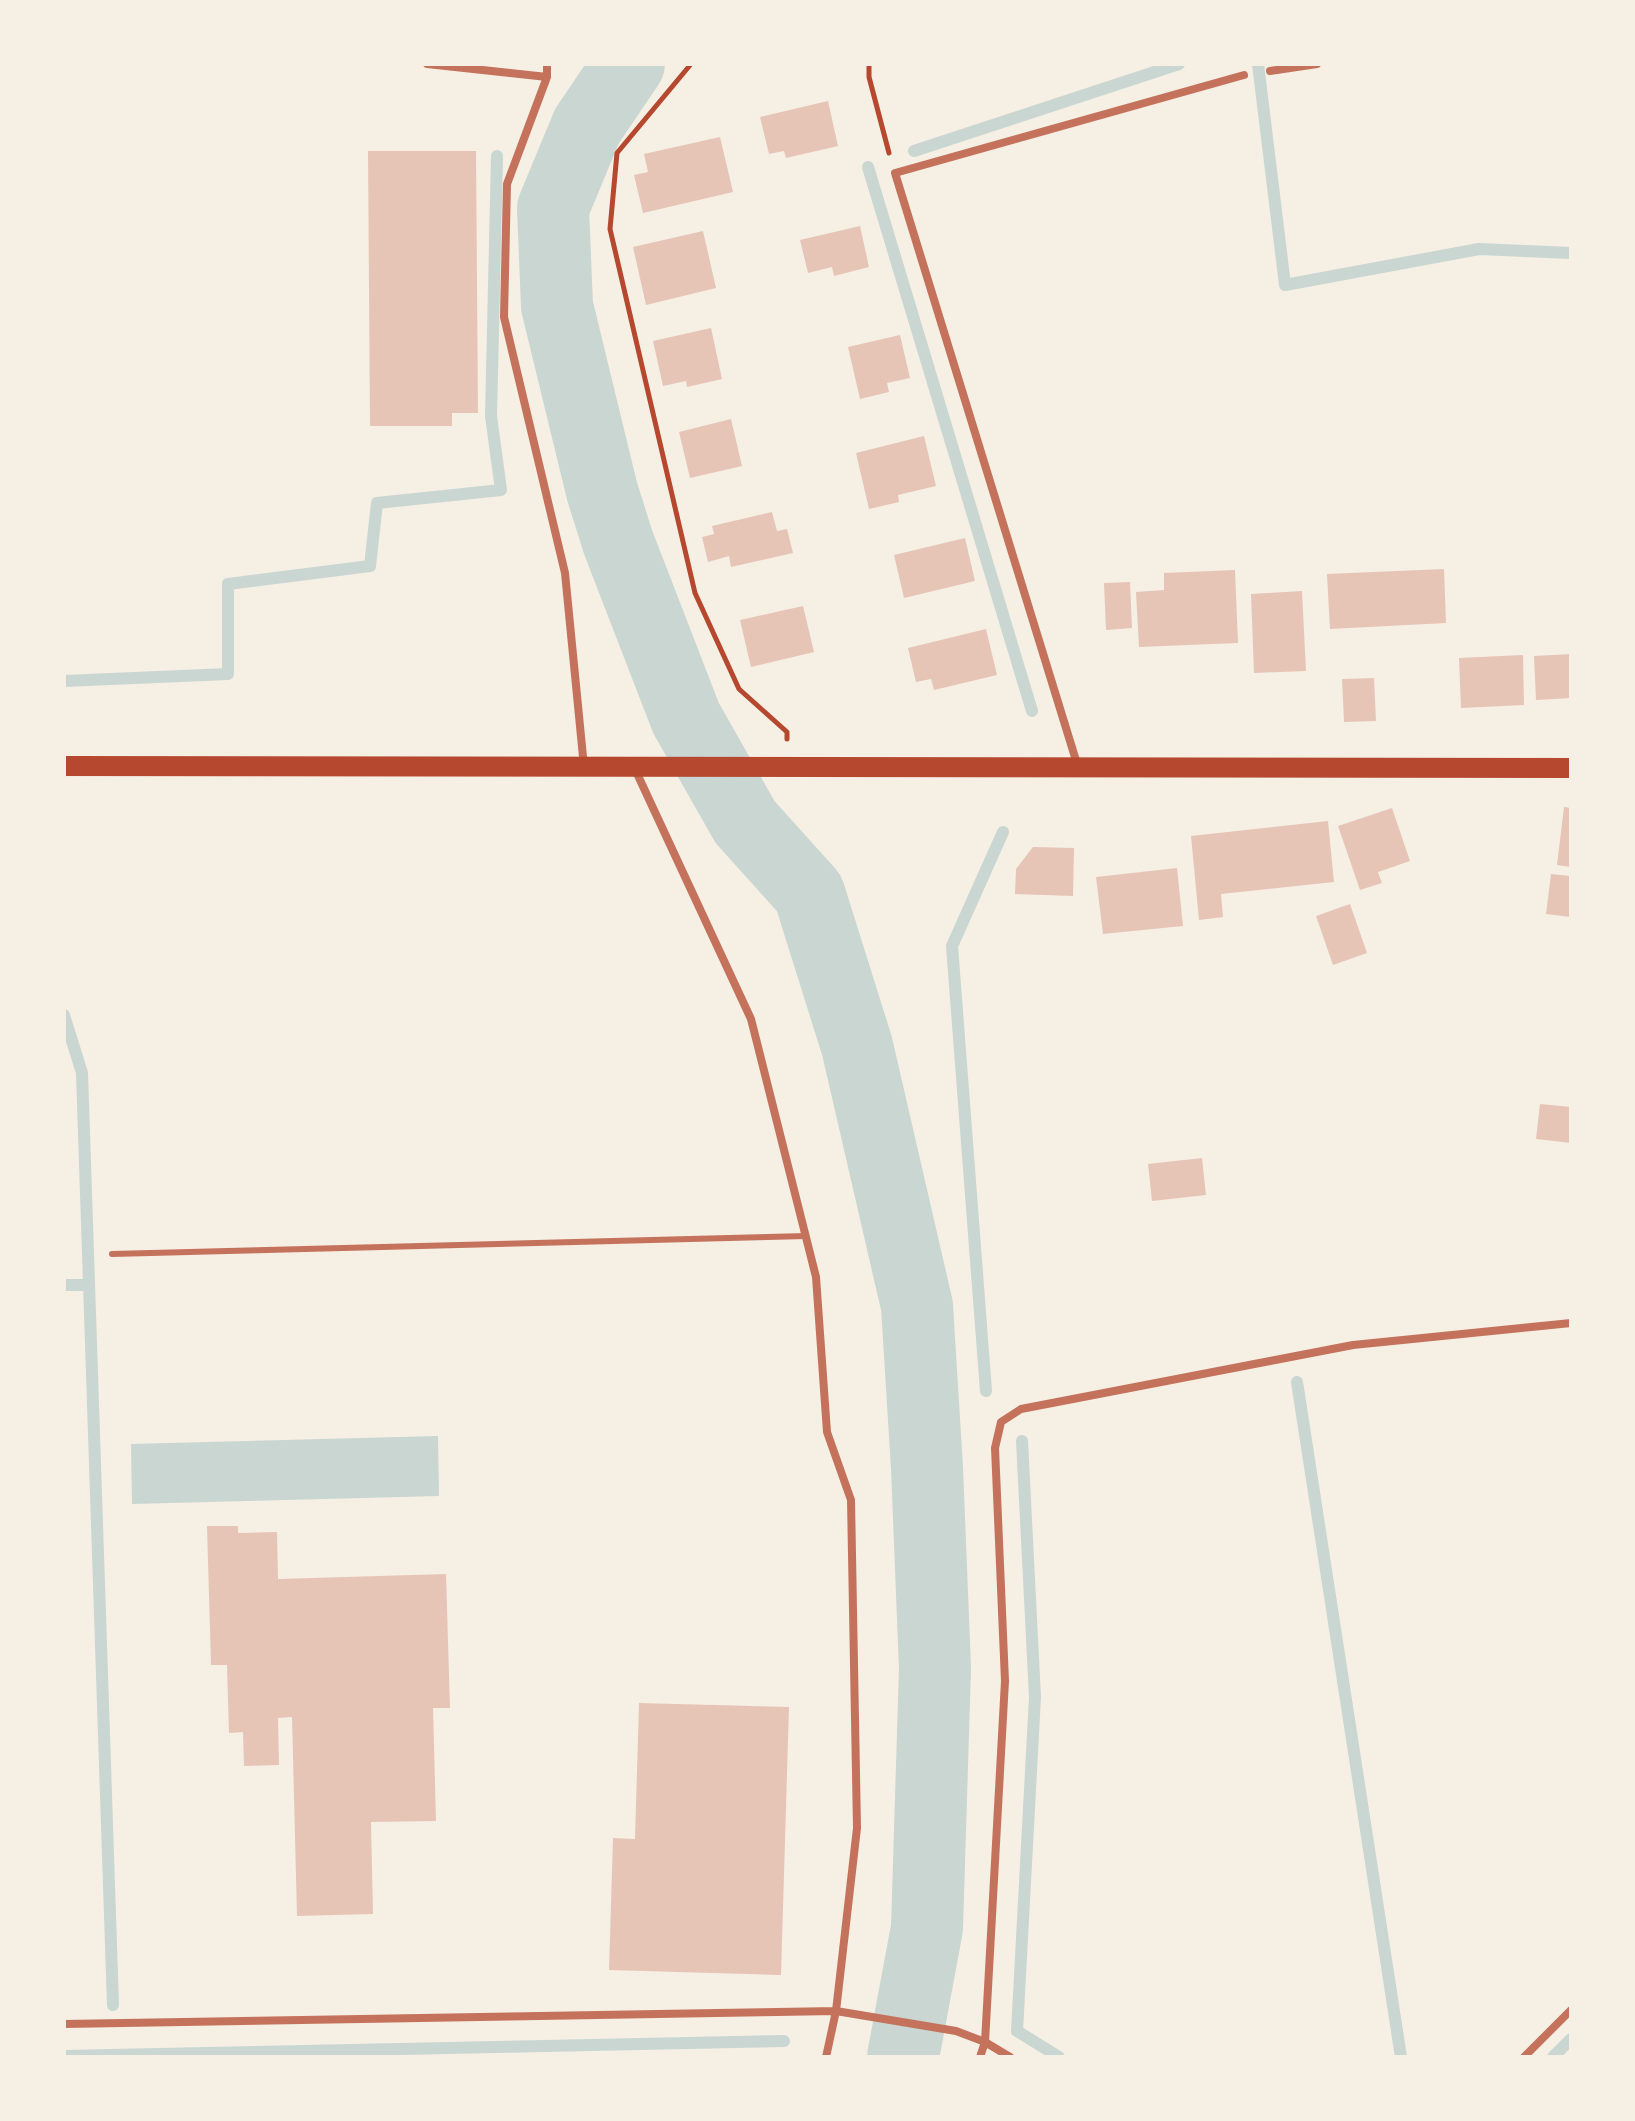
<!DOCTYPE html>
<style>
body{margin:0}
#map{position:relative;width:1635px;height:2121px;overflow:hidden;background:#f6efe4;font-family:"Crimson Pro",serif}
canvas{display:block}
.frame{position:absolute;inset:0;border:66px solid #f6efe4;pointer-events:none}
</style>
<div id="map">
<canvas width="1635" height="2121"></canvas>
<div class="frame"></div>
</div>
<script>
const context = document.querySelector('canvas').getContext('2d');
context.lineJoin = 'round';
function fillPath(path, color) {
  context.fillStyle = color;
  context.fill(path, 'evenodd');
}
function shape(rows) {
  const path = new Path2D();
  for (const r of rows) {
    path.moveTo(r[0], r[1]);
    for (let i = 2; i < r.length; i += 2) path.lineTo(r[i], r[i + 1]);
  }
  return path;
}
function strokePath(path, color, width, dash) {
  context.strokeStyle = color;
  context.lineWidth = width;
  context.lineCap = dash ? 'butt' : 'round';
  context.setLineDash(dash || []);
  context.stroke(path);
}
const water = shape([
 [438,1436,439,1496,132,1504,131,1444]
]);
const stream = shape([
 [1258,64,1285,285,1479,249,1571,253],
 [914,151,1179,64],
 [868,167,1032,711],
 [64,681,228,674,228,584,370,566,377,503,501,490,491,416,497,156],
 [64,1015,82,1073,113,2005],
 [64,1285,89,1285],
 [1297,1382,1401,2057],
 [986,1391,952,946,1003,832],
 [1022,1441,1035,1697,1017,2031,1059,2057],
 [64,2056,784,2041],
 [1553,2057,1571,2039]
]);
const river = shape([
 [629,64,587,126,553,208,557,306,602,491,618,542,686,718,745,822,809,893,857,1046,917,1306,927,1468,935,1668,927,1928,903,2057]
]);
const building = shape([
 [828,101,838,146,786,158,784,151,769,154,760,117],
 [720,137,733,192,643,213,634,175,648,172,644,154],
 [368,151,476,151,478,413,452,413,452,426,370,426],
 [860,226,869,267,834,276,832,267,808,273,800,240],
 [703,231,716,288,646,305,633,247],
 [711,328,722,379,687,387,686,381,663,386,653,341],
 [900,335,910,378,887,383,889,392,860,399,848,347],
 [731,419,742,466,690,478,679,432],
 [924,436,936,486,898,495,899,502,869,509,856,453],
 [772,512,777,531,787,529,793,553,731,567,729,556,708,562,702,537,714,534,712,526],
 [965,538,975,581,904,598,894,555],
 [1444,569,1446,623,1330,629,1327,574],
 [1235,570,1238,643,1139,647,1136,592,1164,590,1164,573],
 [1130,582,1132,628,1106,630,1104,583],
 [1302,591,1306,671,1254,673,1251,594],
 [803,606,814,652,751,667,740,620],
 [986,629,997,675,934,690,931,679,916,682,908,648],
 [1571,654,1571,698,1536,700,1534,656],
 [1523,655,1524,705,1461,708,1459,658],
 [1374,678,1376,721,1344,722,1342,679],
 [1564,807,1571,808,1571,867,1557,865],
 [1392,808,1410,861,1378,872,1382,883,1360,890,1338,826],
 [1328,821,1334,882,1221,894,1223,917,1199,920,1191,836],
 [1033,847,1074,848,1073,896,1015,894,1016,869],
 [1177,868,1183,926,1103,934,1096,877],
 [1551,874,1571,876,1571,917,1546,914],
 [1350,904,1367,953,1333,965,1316,916],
 [1540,1104,1571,1107,1571,1143,1536,1139],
 [1202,1158,1206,1195,1152,1201,1148,1164],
 [207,1526,238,1526,238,1533,277,1532,278,1579,446,1574,450,1708,433,1708,436,1821,371,1822,373,1914,297,1916,292,1717,278,1718,279,1765,244,1766,243,1732,229,1733,227,1665,211,1665],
 [639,1703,789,1707,781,1975,609,1970,613,1838,635,1839]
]);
const path = shape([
 [691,64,617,153,610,229,695,593,739,689,787,732,787,739],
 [869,64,869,77,889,153]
]);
const service = shape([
 [112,1254,806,1236]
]);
const minor = shape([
 [427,64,547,77],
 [547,64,547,77,507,184,504,317,565,573,584,767],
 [1270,71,1317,64],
 [634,767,751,1019,816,1277,827,1432,851,1500,857,1828,836,2011,826,2057],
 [1078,767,895,173,1244,75],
 [64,2024,836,2011,956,2031,985,2042,1010,2057],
 [980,2057,985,2042,1005,1681,995,1448,1001,1422,1021,1409,1353,1345,1571,1323],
 [1524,2057,1571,2010]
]);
const primary = shape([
 [64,766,1571,768]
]);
fillPath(water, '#c9d6d2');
strokePath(stream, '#c9d6d2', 12);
strokePath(river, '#c9d6d2', 72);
fillPath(building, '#e6c5b7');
strokePath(path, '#b5482f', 5);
strokePath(service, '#c5725c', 6);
strokePath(minor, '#c5725c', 8);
strokePath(primary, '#b5482f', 20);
</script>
